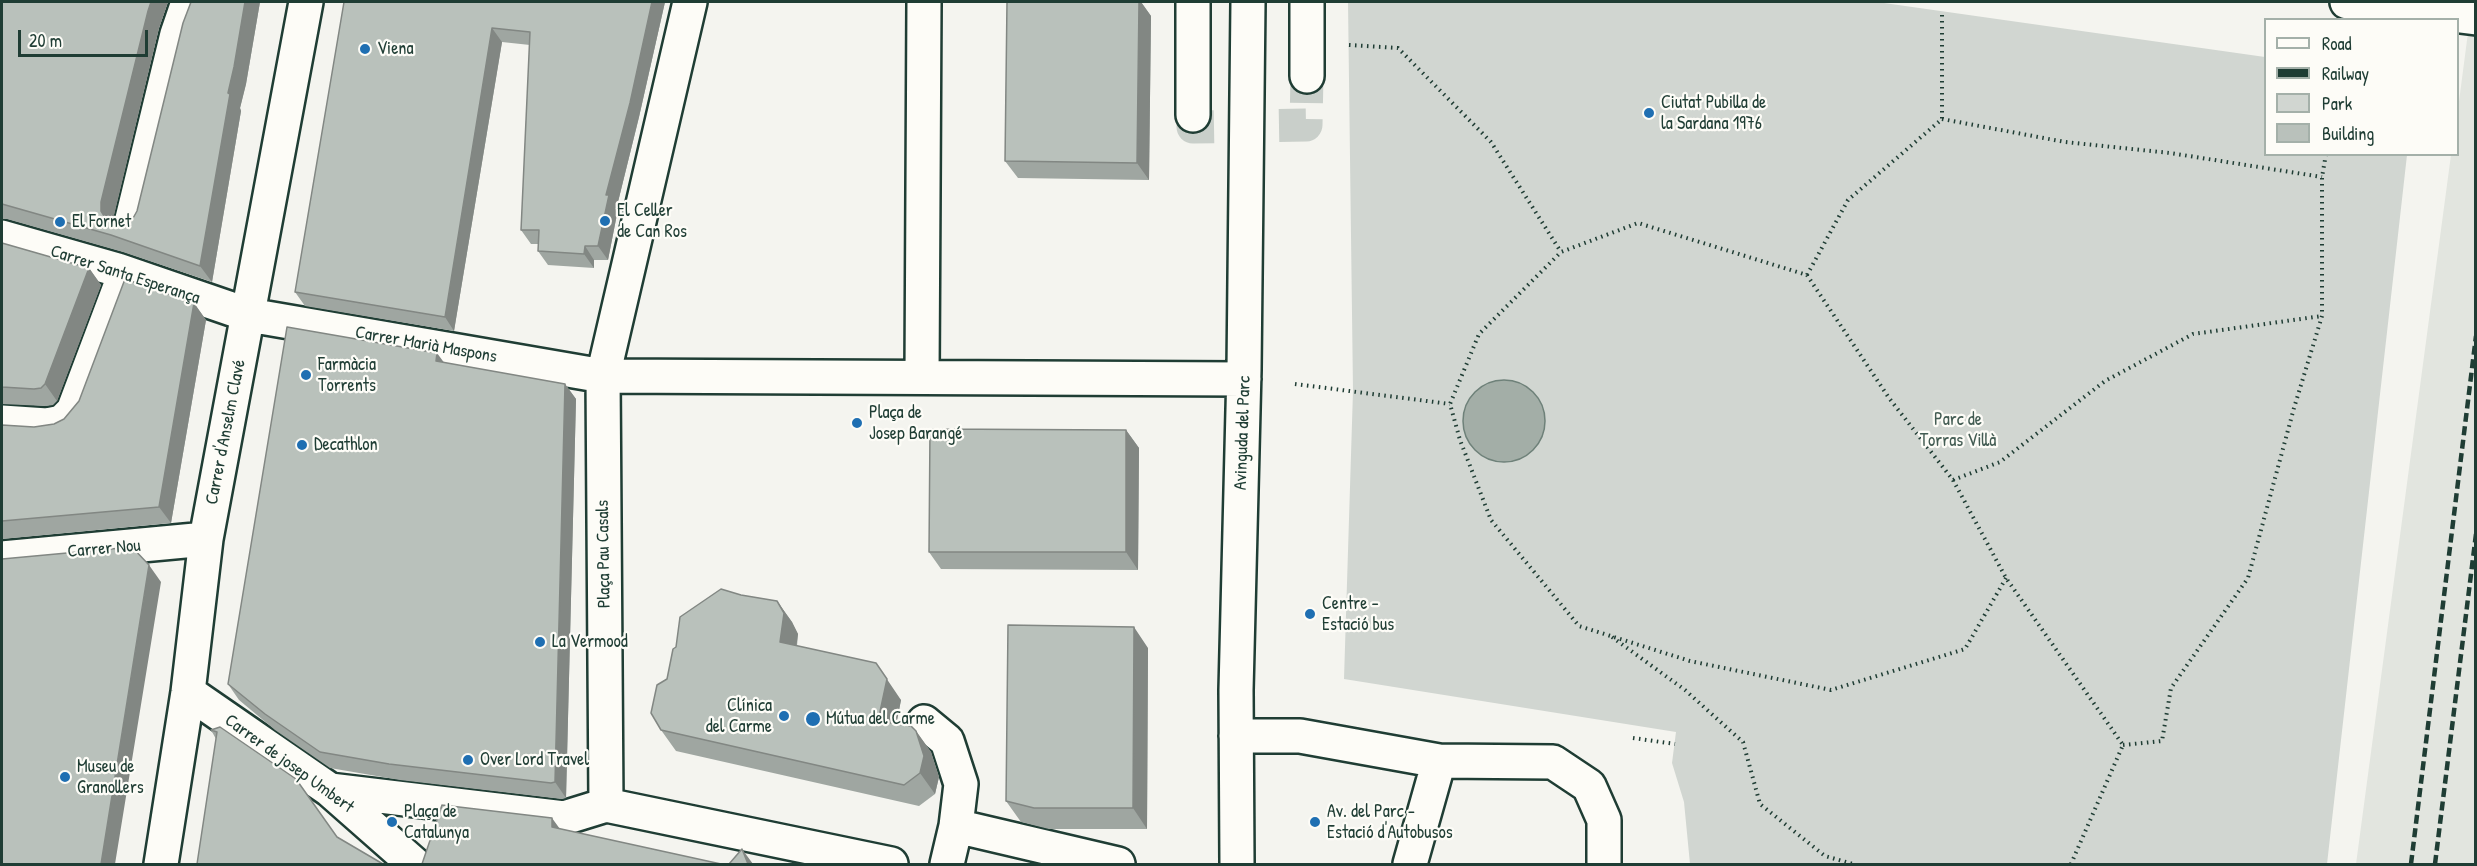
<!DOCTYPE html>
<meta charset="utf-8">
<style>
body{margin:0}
#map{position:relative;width:2477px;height:866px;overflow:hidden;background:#f4f4ef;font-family:"Patrick Hand",sans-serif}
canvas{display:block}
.frame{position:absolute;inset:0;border:3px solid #1f3d34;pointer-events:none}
.legend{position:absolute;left:2264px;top:18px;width:195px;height:138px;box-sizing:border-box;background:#fdfcf7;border:2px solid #a4b0a9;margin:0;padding:8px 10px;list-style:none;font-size:18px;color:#1f3d34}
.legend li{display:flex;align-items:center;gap:12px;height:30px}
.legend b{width:30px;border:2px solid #a4b0a9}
.scale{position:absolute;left:18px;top:30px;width:130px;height:27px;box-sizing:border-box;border:3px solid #1f3d34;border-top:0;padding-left:8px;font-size:18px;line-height:21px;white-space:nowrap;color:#1f3d34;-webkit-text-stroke:4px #fdfcf7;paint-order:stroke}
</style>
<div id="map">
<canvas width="2477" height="866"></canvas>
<div class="frame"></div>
<ul class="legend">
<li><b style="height:8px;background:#fdfcf7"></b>Road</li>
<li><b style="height:8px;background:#1f3d34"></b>Railway</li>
<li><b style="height:16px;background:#d1d6d1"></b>Park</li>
<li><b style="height:16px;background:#b9c1bb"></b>Building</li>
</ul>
<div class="scale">20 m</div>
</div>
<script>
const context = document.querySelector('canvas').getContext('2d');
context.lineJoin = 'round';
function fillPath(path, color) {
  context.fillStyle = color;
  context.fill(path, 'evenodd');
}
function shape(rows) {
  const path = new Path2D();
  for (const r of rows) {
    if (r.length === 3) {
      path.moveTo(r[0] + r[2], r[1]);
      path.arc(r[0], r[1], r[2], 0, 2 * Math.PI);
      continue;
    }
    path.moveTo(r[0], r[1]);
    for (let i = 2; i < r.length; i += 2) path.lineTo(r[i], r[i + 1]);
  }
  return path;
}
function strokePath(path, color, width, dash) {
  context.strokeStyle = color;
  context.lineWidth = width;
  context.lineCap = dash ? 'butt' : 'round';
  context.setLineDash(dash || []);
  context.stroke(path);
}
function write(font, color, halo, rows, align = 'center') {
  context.font = font + ' "Patrick Hand",sans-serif';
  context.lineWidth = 4.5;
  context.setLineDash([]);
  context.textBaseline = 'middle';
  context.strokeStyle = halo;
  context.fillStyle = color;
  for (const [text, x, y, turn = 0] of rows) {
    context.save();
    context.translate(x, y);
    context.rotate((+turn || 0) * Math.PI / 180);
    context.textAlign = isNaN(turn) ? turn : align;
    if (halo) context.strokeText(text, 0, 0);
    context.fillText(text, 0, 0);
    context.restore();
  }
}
const built = shape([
 [2472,2,2475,2,2475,864,2356,864,2451,155,2458,154,2458,109]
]);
const green = shape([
 [1348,2,1877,2,2265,57,2266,154,2407,155,2327,864,1690,864,1684,802,1672,763,1676,732,1344,679,1353,391]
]);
const water = shape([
 [1504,421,41]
]);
const minorTunnel = shape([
 [1193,115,1193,127,1306,125,1307,76]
]);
const path = shape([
 [1349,45,1398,48,1491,142,1561,252],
 [1942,119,2065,142,2170,153,2322,177],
 [1807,275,1848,200,1942,119,1942,11],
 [1295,384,1450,404],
 [1953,480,2000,462,2105,381,2193,334,2322,316],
 [2006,578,1965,649,1831,690,1690,661,1579,626,1491,520,1460,440,1450,404,1479,334,1561,252,1638,223,1807,275,1889,398,1953,480,2006,578,2123,745,2071,864],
 [1612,637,1685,690,1743,742,1760,804,1825,856,1853,864],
 [1633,738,1675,744],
 [2123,745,2162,741,2171,688,2248,578,2294,408,2322,316,2322,177,2326,154]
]);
const minor = shape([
 [2347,2,2476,18],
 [1307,76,1307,2],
 [1193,115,1193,2],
 [131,223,177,34,188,2],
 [2,237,118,270,249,315,603,376,1244,379],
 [922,376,924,2],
 [2,422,47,425,62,422,73,411,125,273],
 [2,558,206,539],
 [188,692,330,790,414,864],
 [924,722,947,741,961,784,956,826,947,864],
 [1236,736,1300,736,1439,761,1553,762,1589,786,1604,820,1604,864],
 [330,790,564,818,606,805,891,864],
 [606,805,603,376,690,2],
 [956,826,1118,864],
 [161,864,188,692,206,539,306,2],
 [1237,864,1236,690,1244,370,1248,2],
 [1410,864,1439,761]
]);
const rail = shape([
 [2411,864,2476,336],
 [2435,864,2476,534]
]);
const wall = shape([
 [2,2,168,2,159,28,113,219,113,223,115,225,124,224,132,220,137,211,191,2,260,2,246,84,240,108,241,111,212,282,123,252,7,219,2,219],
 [344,2,665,2,639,117,617,206,618,209,608,260,594,260,594,268,548,265,538,251,538,244,531,244,521,230,530,45,502,42,454,331,305,306,295,292],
 [1007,2,1141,2,1151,16,1149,180,1018,178,1005,161],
 [2,243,89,268,101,285,57,401,53,405,46,406,2,404],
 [194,303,206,320,171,523,2,539,2,425,34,427,54,424,64,419],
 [444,363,565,384,576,399,566,798,562,799,400,780,330,768,275,730,239,700,228,684],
 [1126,430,1139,448,1138,570,941,569,929,552],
 [741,595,777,601,792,622,798,634,797,646,901,700,896,724,916,731,931,752,939,777,935,794,919,806,676,751,661,730,667,679,676,647],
 [1148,648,1147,829,1049,829,1021,822,1006,801],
 [220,727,197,864,216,739,211,730]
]);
const shadedWall = shape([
 [151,2,168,2,159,28,113,219,113,228,106,219,101,211,101,202,148,11],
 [245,2,260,2,246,84,240,108,241,111,212,282,200,266,228,93],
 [652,2,665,2,639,117,617,206,618,209,608,260,598,246,606,195],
 [1139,2,1141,2,1151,16,1149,180,1137,163],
 [492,28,502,42,454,331,445,317],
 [585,246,594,260,594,268,584,254],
 [89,268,101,285,57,401,45,384],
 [194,303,206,320,171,523,159,507],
 [437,353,448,368,436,361],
 [565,384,576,399,566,798,555,782],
 [1126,430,1139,448,1138,570,1126,552],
 [149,565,161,582,115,864,101,864],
 [777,601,792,622,798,634,794,663,780,642],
 [1134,627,1148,648,1147,829,1133,808],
 [876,663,901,700,893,742,878,721],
 [916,731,931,752,939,777,935,794,920,773],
 [552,818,565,836,552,827],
 [742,849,753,864,748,864]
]);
const building = shape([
 [2,2,151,2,148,11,101,202,101,211,106,219,115,225,124,224,132,220,137,211,183,23,191,2,245,2,234,67,228,93,230,94,200,266,111,235,2,204,2,2],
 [344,2,652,2,630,103,606,195,609,195,598,246,585,246,584,254,538,251,539,230,521,230,530,32,492,28,445,317,295,292,344,2],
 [1007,2,1139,2,1137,163,1005,161,1007,2],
 [2,243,89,268,45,384,41,388,34,389,2,387,2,243],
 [125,279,194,303,159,507,2,521,2,425,34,427,54,424,64,419,79,401,125,279],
 [287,327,437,353,436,361,565,384,555,782,551,783,389,764,320,752,265,714,228,684,287,327],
 [930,429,1126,430,1126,552,929,552,930,429],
 [132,547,149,565,101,864,2,864,2,559,132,547],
 [721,589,741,595,777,601,784,613,780,642,876,663,887,679,878,721,911,726,916,731,924,756,920,773,904,785,661,730,651,713,657,685,667,679,673,649,676,647,680,617,721,589],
 [1008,625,1134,627,1133,808,1034,808,1006,801,1008,625],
 [220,727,296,779,337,837,383,864,197,864,217,732,211,730,220,727],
 [442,805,552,818,552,827,721,864,422,864,442,805],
 [742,849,748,864,729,864,742,849]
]);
const markers = [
 [365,49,6,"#1f6fb2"],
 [1649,113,6,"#1f6fb2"],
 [605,221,6,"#1f6fb2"],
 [60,222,6,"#1f6fb2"],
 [306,375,6,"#1f6fb2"],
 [857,423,6,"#1f6fb2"],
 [302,445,6,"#1f6fb2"],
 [1310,614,6,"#1f6fb2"],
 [540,642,6,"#1f6fb2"],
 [784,716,6,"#1f6fb2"],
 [813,719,8,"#1f6fb2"],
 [468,760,6,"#1f6fb2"],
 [65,777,6,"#1f6fb2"],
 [392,822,6,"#1f6fb2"],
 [1315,822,6,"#1f6fb2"]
];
const poiNames = [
 ["Viena",377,49],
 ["Ciutat Pubilla de",1661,103],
 ["la Sardana 1976",1661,124],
 ["El Celler",617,211],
 ["de Can Ros",617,232],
 ["El Fornet",72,222],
 ["Farmàcia",318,365],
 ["Torrents",318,386],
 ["Plaça de",869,413],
 ["Josep Barangé",869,434],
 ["Decathlon",314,445],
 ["Centre -",1322,604],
 ["Estació bus",1322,625],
 ["La Vermood",552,642],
 ["Clínica",772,706,"right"],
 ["del Carme",772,727,"right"],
 ["Mútua del Carme",826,719],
 ["Over Lord Travel",480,760],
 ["Museu de",77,767],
 ["Granollers",77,788],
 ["Plaça de",404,812],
 ["Catalunya",404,833],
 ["Av. del Parc -",1327,812],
 ["Estació d'Autobusos",1327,833]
];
const streetNames = [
 ["Carrer Santa Esperança",125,275,18],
 ["Carrer Marià Maspons",426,345,10],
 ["Carrer d'Anselm Clavé",226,432,-79],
 ["Avinguda del Parc",1243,433,-88],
 ["Carrer Nou",104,549,-5],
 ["Plaça Pau Casals",604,554,-91],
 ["Carrer de josep Umbert",289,764,36]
];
const parkNames = [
 ["Parc de",1958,420],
 ["Torras Villà",1958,441]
];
fillPath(built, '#e2e5df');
fillPath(green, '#d1d6d1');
fillPath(water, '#a3aea7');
strokePath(water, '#6e8179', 1.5);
strokePath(minorTunnel, '#c9cfca', 33, [33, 16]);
strokePath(minor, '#1f3d34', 38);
strokePath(path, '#1f3d34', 4, [1.5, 4.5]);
strokePath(minor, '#fdfcf7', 33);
strokePath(rail, '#1f3d34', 4.5, [9, 4.5]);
fillPath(wall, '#9fa6a1');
fillPath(shadedWall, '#828783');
fillPath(building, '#b9c1bb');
strokePath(building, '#828783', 1.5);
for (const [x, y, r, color] of markers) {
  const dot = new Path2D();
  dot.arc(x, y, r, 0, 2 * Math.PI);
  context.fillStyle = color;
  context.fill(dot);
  strokePath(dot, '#fdfcf7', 2);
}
write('18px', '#1f3d34', '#fdfcf7', poiNames, 'left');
write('18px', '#1f3d34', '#fdfcf7', streetNames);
write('18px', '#435c53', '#fdfcf7', parkNames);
</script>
